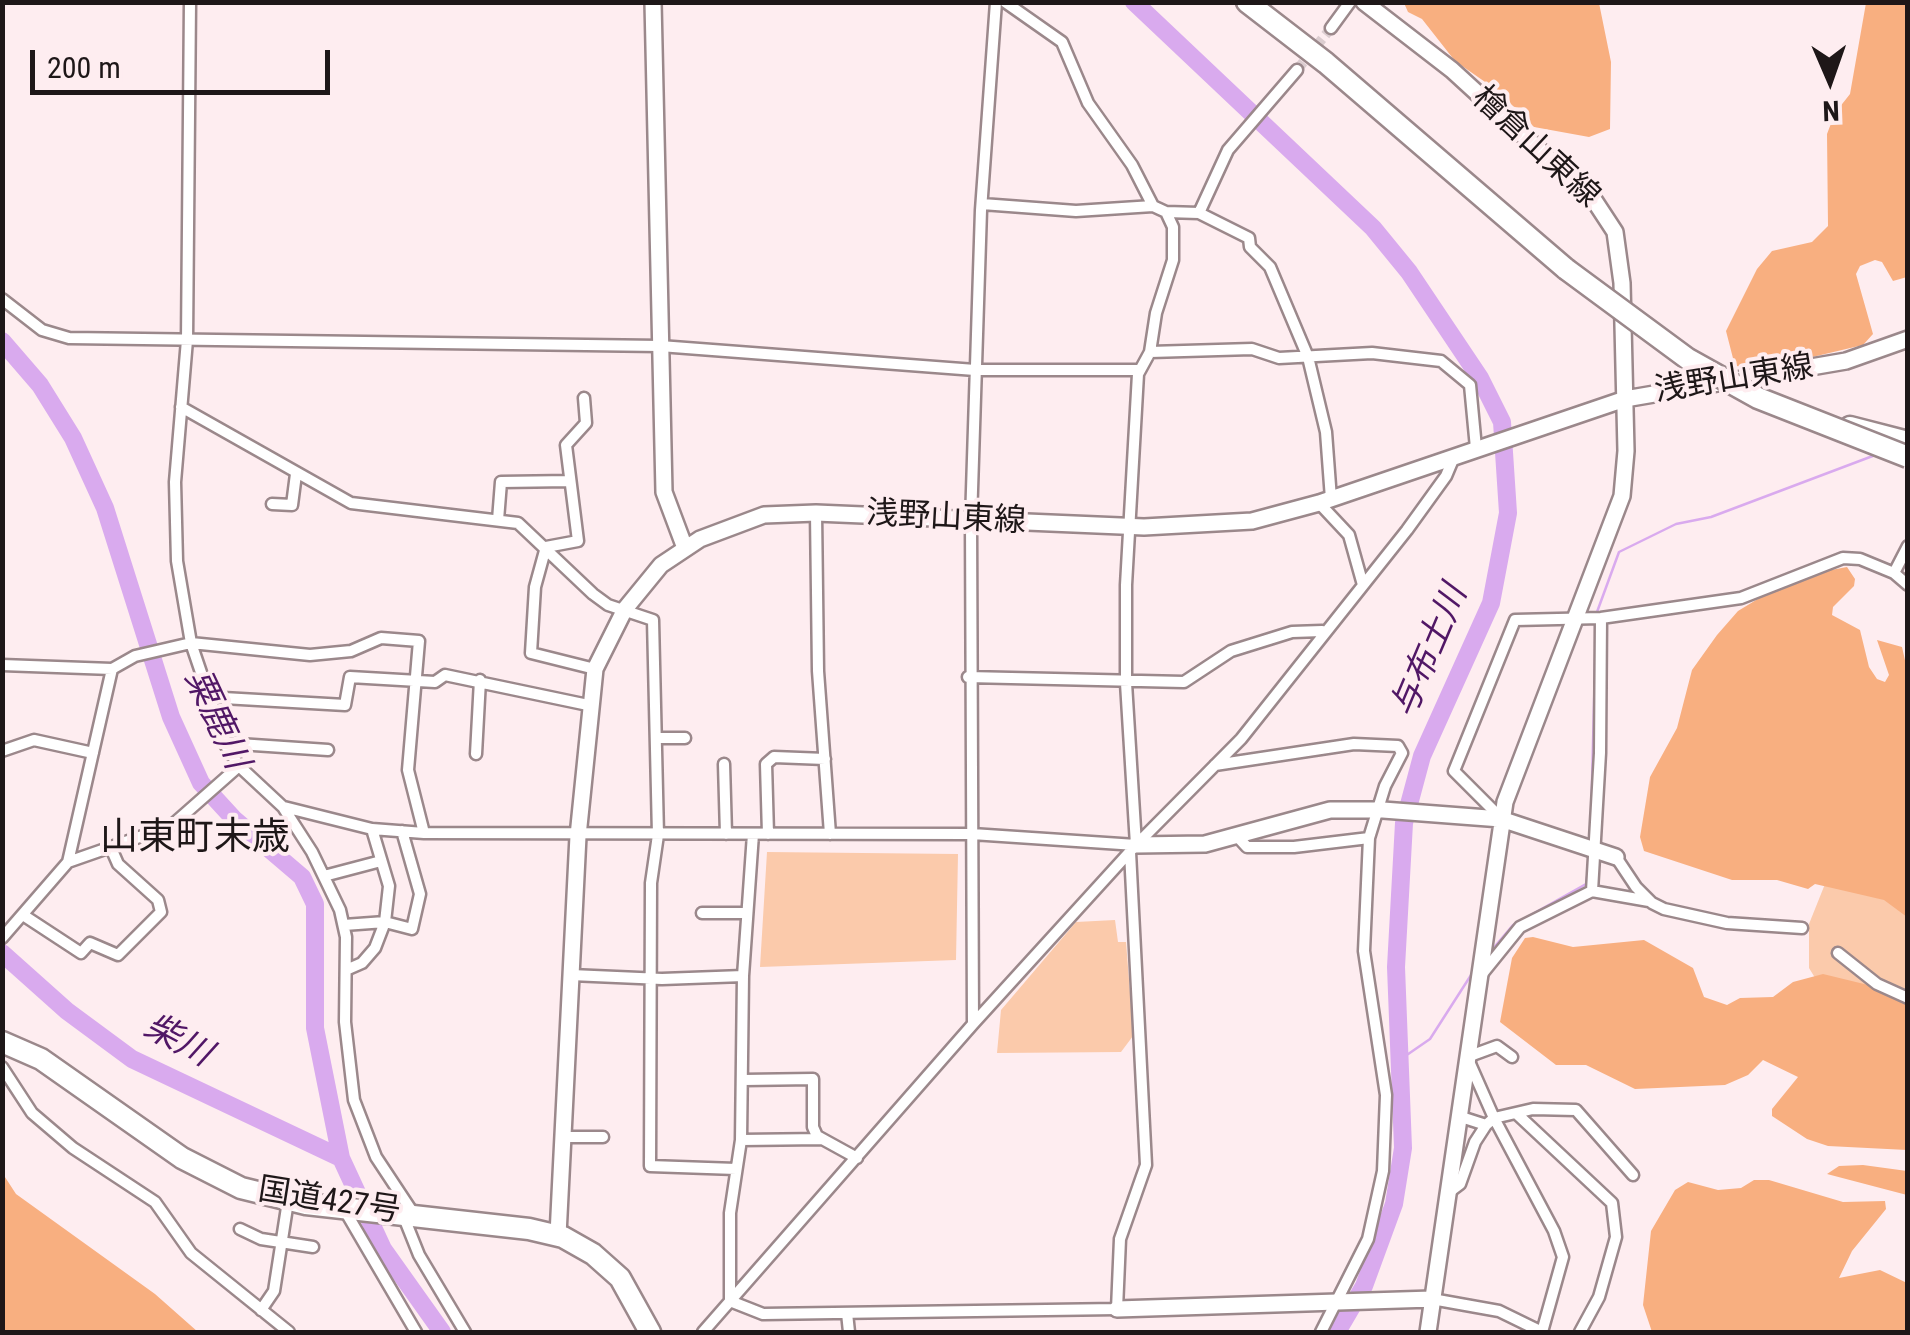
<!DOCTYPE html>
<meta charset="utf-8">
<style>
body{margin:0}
#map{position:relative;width:1910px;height:1335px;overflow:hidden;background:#feedf0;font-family:"Roboto Condensed",sans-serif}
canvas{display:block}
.frame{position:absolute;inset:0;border:5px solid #1e1718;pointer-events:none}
.north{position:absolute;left:1780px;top:30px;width:100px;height:100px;-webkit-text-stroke:8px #feedf0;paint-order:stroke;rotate:178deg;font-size:28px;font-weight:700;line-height:40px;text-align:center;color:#1e1718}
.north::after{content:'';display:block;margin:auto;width:35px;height:45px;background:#1e1718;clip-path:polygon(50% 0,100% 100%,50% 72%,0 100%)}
.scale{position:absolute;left:30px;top:50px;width:300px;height:45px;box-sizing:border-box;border:5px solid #1e1718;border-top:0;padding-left:12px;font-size:30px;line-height:35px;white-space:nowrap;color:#1e1718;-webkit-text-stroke:8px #feedf0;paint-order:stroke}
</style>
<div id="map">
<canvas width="1910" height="1335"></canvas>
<div class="frame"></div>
<div class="north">N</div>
<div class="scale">200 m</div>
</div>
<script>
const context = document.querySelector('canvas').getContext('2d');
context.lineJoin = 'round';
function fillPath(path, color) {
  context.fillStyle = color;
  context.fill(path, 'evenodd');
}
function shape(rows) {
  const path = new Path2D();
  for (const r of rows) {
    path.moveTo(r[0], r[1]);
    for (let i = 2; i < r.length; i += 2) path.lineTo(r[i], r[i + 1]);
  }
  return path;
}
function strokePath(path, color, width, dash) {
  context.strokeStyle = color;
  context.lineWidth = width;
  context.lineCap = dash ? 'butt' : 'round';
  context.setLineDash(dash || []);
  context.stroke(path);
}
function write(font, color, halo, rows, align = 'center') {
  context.font = font + ' "Roboto Condensed","Noto Sans JP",sans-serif';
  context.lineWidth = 8;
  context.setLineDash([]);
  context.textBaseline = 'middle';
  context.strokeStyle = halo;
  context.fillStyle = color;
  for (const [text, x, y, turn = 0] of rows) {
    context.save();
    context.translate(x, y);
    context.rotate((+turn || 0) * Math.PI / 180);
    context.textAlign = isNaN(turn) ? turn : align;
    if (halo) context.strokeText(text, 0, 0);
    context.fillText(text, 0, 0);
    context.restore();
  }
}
const green = shape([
 [767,852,958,854,956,960,760,967],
 [1827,879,1907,897,1907,1014,1828,999,1809,968,1809,924],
 [1115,920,1118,942,1126,942,1132,1018,1133,1036,1121,1052,997,1053,1001,1010,1076,922]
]);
const forest = shape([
 [1404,3,1599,3,1611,62,1610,129,1589,137,1534,127,1498,91,1455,61,1422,19,1408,12],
 [1866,3,1905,3,1907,277,1893,281,1882,262,1875,260,1860,266,1856,274,1873,334,1863,345,1766,368,1735,366,1726,331,1757,269,1772,251,1812,242,1828,226,1827,134,1835,113,1850,94],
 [1847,567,1855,579,1854,586,1833,607,1832,615,1860,630,1869,667,1877,679,1885,682,1889,675,1877,640,1902,647,1907,669,1907,917,1884,900,1815,884,1808,889,1777,880,1732,880,1644,851,1640,837,1650,777,1677,728,1692,670,1717,635,1738,611,1794,577],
 [1533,937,1573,947,1644,940,1693,968,1704,997,1727,1005,1740,998,1773,997,1793,982,1823,974,1897,992,1907,1001,1907,1150,1828,1146,1807,1139,1772,1116,1772,1109,1798,1077,1763,1060,1748,1075,1725,1085,1635,1089,1586,1065,1556,1065,1500,1022,1512,958,1525,938],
 [1863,1165,1907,1171,1907,1195,1827,1174,1839,1166],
 [3,1174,16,1194,155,1294,198,1332,3,1332],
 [1754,1180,1769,1180,1843,1202,1885,1201,1886,1209,1852,1251,1839,1278,1880,1270,1907,1283,1907,1332,1652,1332,1643,1305,1651,1231,1675,1190,1688,1182,1718,1190,1741,1188]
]);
const stream = shape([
 [1597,612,1619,552,1676,524,1711,517,1878,454],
 [1591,822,1596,625],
 [1491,951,1513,925,1586,884,1588,870],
 [1401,1059,1430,1039,1473,972]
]);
const river = shape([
 [1134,2,1373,228,1409,272,1480,378,1502,422,1508,513,1491,603,1422,756,1404,823,1396,967,1403,1148,1394,1204,1364,1286,1337,1332],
 [2,341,40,385,73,438,105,508,171,717,201,783,234,819,302,877,315,904,315,1028,341,1158,383,1249,442,1332],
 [2,953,67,1011,132,1059,341,1158]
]);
const streetTunnel = shape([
 [1297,70,1331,28]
]);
const street = shape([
 [190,2,187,340,175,482,177,561,191,643,226,746,239,766,283,807,312,852,340,910,346,937,345,1022,354,1100,376,1157,415,1216],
 [1005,2,1062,42,1088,103,1132,165,1153,206],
 [1331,28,1350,2],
 [982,204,1076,211,1153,206,1166,212,1199,213,1249,238,1250,247,1270,267,1308,357,1326,432,1331,499],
 [1199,213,1228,150,1297,70],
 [2,299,42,330,69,338,660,346,975,370,1139,370],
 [1150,352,1252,349,1279,358,1372,353,1441,361,1470,385,1476,448],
 [584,398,586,423,566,445,578,541,546,547,535,587,531,653,595,669],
 [181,407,351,503,518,523,593,594,608,605,653,620,658,835,651,883,650,1166,736,1169],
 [1319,503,1349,535,1363,585],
 [272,504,292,505,296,474],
 [816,513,818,671,830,834],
 [498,520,501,482,569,481],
 [1894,573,1908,546],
 [2,665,112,669,135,656,191,643,310,655,351,651,381,638,419,641,408,770,424,833],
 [968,677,1184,682,1231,651,1292,632,1322,631],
 [206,697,345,705,350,677,435,682,445,675,588,705],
 [657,738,685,738],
 [224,743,328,750],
 [2,751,34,740,93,753],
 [476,754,480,680],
 [724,764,726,834],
 [1215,765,1354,744,1398,746,1402,753,1385,786,1369,838,1294,847,1247,847,1236,835],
 [284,807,372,829,424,833,972,834,1136,845],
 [1501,818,1454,771,1515,620,1601,618,1741,598,1843,558,1860,559,1894,573,1908,585],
 [768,834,766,764,774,757,825,759],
 [1136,845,1126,683,1126,585,1138,374,1150,352,1156,313,1173,260,1173,227,1166,212],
 [1616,857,1636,887,1652,903,1664,909,1727,923,1802,928],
 [68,862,112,669],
 [324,876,381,861],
 [1592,891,1649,901],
 [702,913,747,913],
 [23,915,81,953,90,943,118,955,161,912,158,900,118,864,111,848],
 [344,925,385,922,412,929,420,894,402,831],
 [2,938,68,862,171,826,239,766],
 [1838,953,1877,984,1908,998],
 [346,970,362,963,375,948,385,922,389,886,372,829],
 [1482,974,1520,927,1592,891,1600,753,1601,618],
 [571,975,662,979,743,976],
 [973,1023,971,521,981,210,996,2],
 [1512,1057,1497,1046,1467,1057,1494,1118,1554,1231,1563,1257,1542,1332],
 [2,1067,32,1113,73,1148,155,1202,191,1253,289,1332],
 [744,1080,813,1079,813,1127,817,1136,857,1158],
 [1517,1114,1612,1203,1616,1237,1599,1297,1580,1332],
 [1458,1116,1486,1125],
 [563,1137,603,1137],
 [741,1140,822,1139],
 [1448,1193,1460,1184,1475,1142,1486,1125,1494,1118,1533,1109,1576,1110,1633,1175],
 [344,1209,416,1332],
 [403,1215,419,1255,465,1332],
 [240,1229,261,1239,313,1247],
 [1432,1299,1499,1311,1542,1332],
 [730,1300,730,1213,741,1140,743,976,753,834],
 [730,1301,763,1314,1117,1309,1120,1239,1146,1165,1130,852],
 [261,1310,274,1291,288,1201],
 [847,1313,849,1332],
 [703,1332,973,1024,1136,845,1241,739,1407,530,1446,476,1454,457],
 [1321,1332,1368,1239,1383,1171,1386,1095,1364,951,1369,838]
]);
const secondary = shape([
 [653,2,664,492,685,548],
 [1364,2,1452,70,1594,200,1615,232,1622,283,1626,451,1622,496,1505,802,1428,1332],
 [1136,845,1205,844,1330,810,1383,810,1501,819,1616,857],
 [558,1235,578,836,595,669,625,609,661,565,700,539,764,515,816,513,1144,527,1252,521,1319,503,1625,399,1846,361,1908,339],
 [1117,1309,1432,1299]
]);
const highway = shape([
 [1247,2,1326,63,1566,269],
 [1850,427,1908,442],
 [2,1042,41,1059,182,1158,241,1188,306,1204,529,1229,563,1237,593,1254,620,1278,650,1332]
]);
const highwayBridge = shape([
 [1566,269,1688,359,1758,398,1908,457]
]);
const streetNames = [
 ["檜倉山東線",1535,148,43],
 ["浅野山東線",1734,380,-9],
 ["浅野山東線",946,519,3],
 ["国道427号",329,1202,9]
];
const waterNames = [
 ["与布土川",1431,652,-67],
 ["粟鹿川",215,720,65],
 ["柴川",177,1042,28]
];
const quarterNames = [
 ["山東町末歳",195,839]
];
fillPath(green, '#fbcaab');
fillPath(forest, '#f8af80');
strokePath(stream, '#d9aaee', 2.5);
strokePath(river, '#d9aaee', 18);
strokePath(streetTunnel, '#dccdd0', 10, [10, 5]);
strokePath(street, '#9b888b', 15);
strokePath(secondary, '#9b888b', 20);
strokePath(highway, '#9b888b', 25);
strokePath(street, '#fff', 10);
strokePath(secondary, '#fff', 15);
strokePath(highway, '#fff', 20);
strokePath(highwayBridge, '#9b888b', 25, []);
strokePath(highwayBridge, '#fff', 20);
write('32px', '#1e1718', '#feedf0', streetNames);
write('italic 35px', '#511766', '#feedf0', waterNames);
write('38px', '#1e1718', '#feedf0', quarterNames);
</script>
